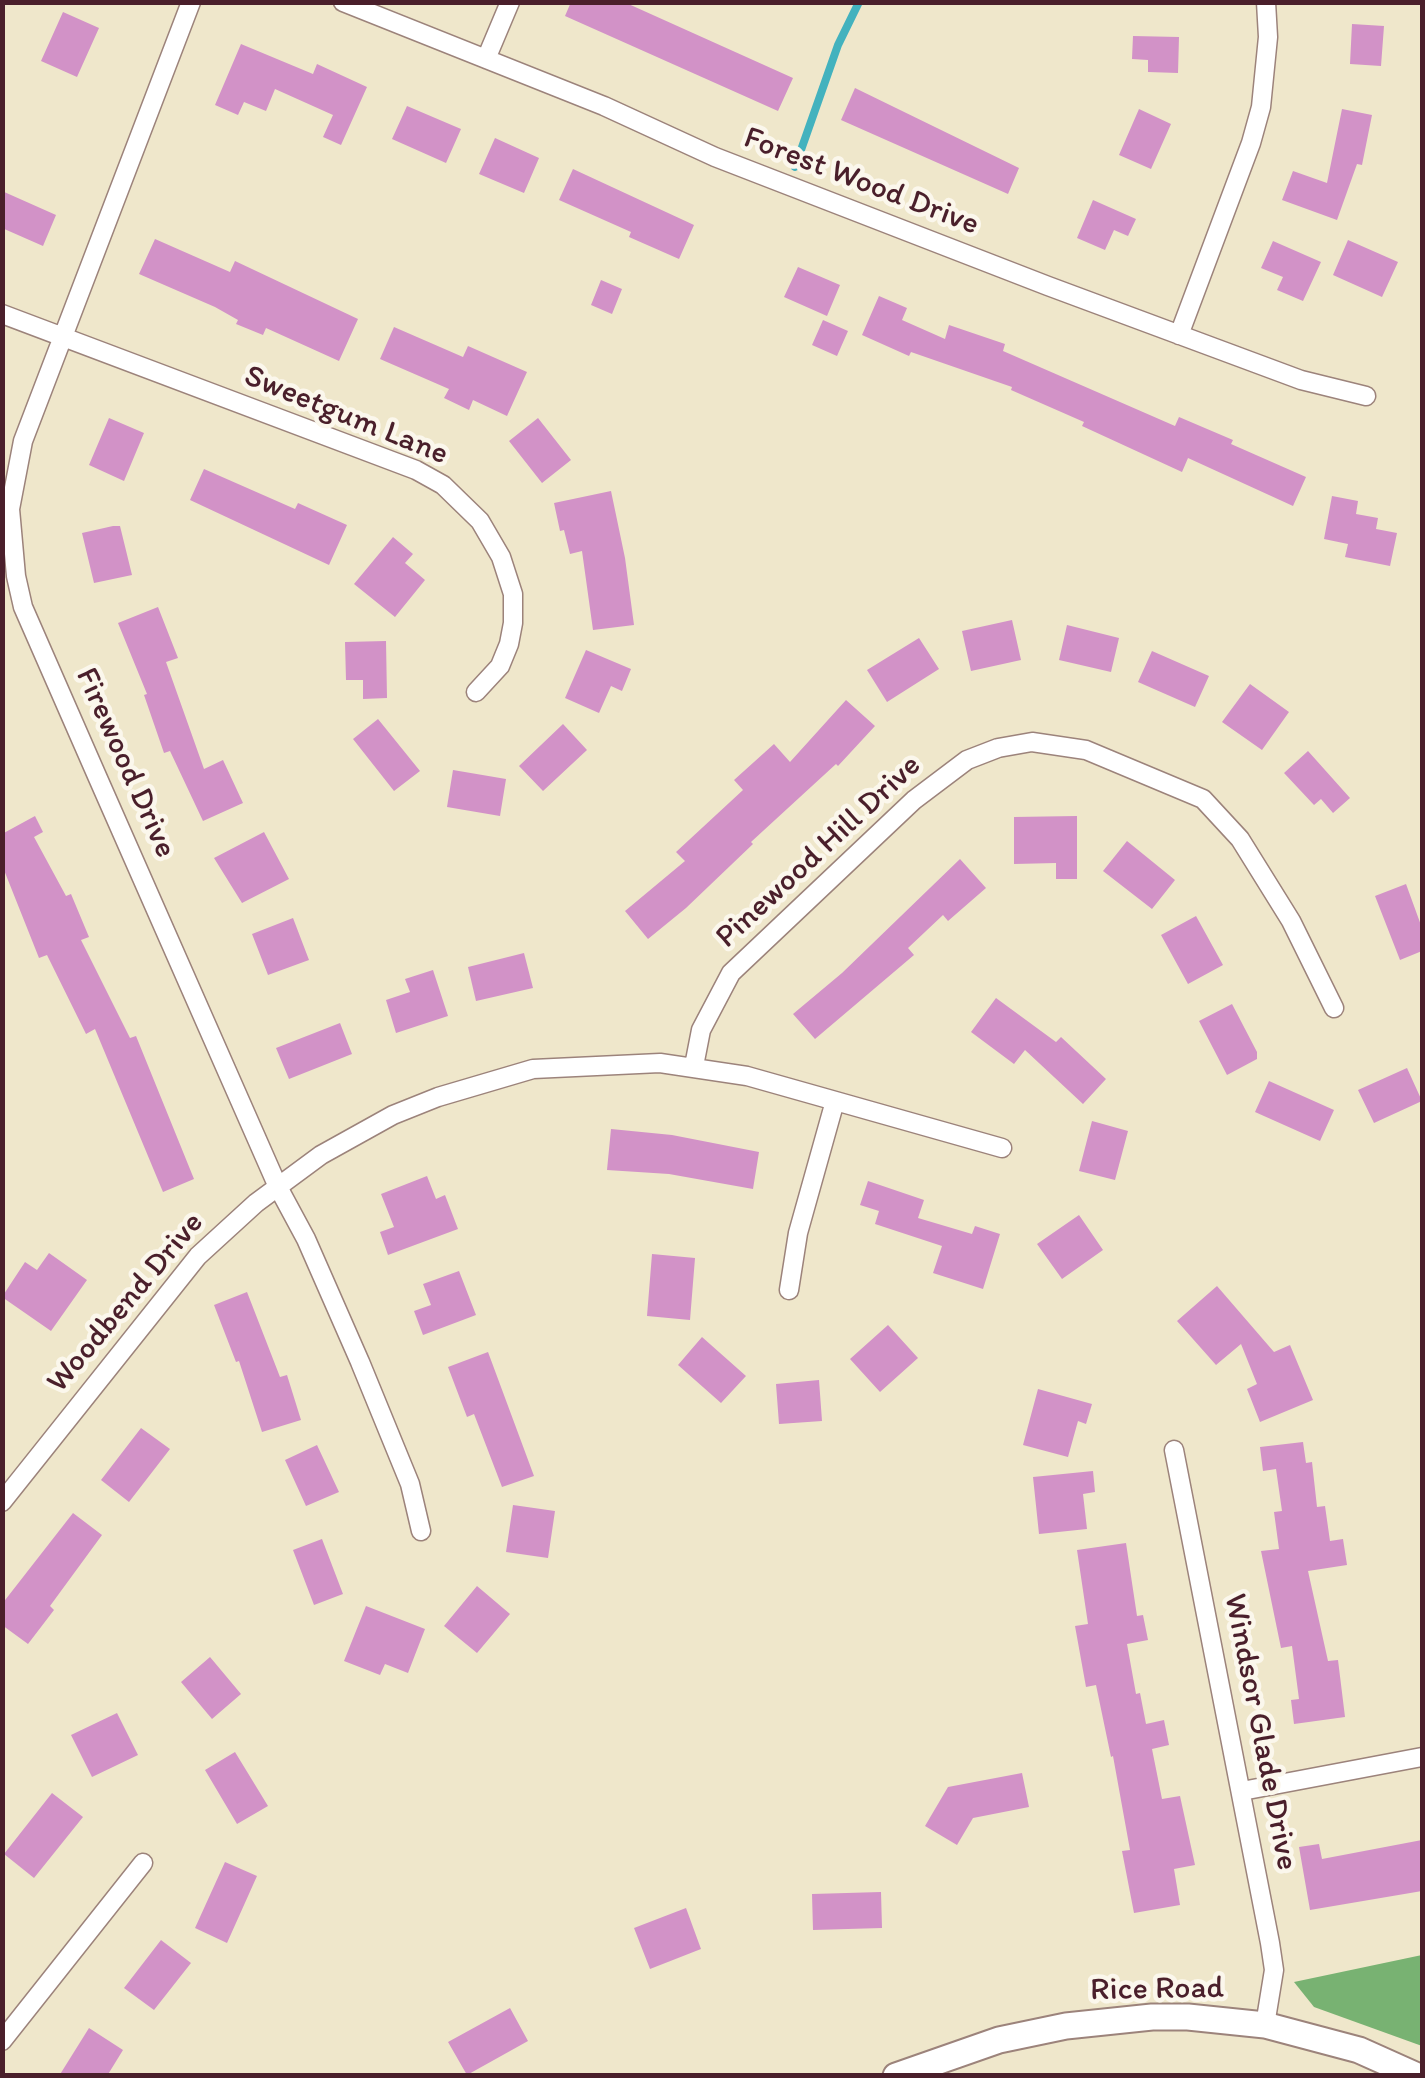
<!DOCTYPE html>
<style>
body{margin:0}
#map{position:relative;width:1425px;height:2078px;overflow:hidden;background:#efe7cb;font-family:Itim,sans-serif}
canvas{display:block}
.frame{position:absolute;inset:0;border:5px solid #4a1f2b;pointer-events:none}
</style>
<div id="map">
<canvas width="1425" height="2078"></canvas>
<div class="frame"></div>
</div>
<script>
const context = document.querySelector('canvas').getContext('2d');
context.lineJoin = 'round';
function fillPath(path, color) {
  context.fillStyle = color;
  context.fill(path, 'evenodd');
}
function shape(rows) {
  const path = new Path2D();
  for (const r of rows) {
    path.moveTo(r[0], r[1]);
    for (let i = 2; i < r.length; i += 2) path.lineTo(r[i], r[i + 1]);
  }
  return path;
}
function strokePath(path, color, width, dash) {
  context.strokeStyle = color;
  context.lineWidth = width;
  context.lineCap = dash ? 'butt' : 'round';
  context.setLineDash(dash || []);
  context.stroke(path);
}
function write(font, color, halo, rows, align = 'center') {
  context.font = font + ' Itim,sans-serif';
  context.lineWidth = 9;
  context.setLineDash([]);
  context.textBaseline = 'middle';
  context.strokeStyle = halo;
  context.fillStyle = color;
  for (const [text, x, y, turn = 0] of rows) {
    context.save();
    context.translate(x, y);
    context.rotate((+turn || 0) * Math.PI / 180);
    context.textAlign = isNaN(turn) ? turn : align;
    if (halo) context.strokeText(text, 0, 0);
    context.fillText(text, 0, 0);
    context.restore();
  }
}
const forest = shape([
 [1422,1955,1422,2046,1314,2007,1294,1982]
]);
const stream = shape([
 [795,167,838,45,859,2]
]);
const building = shape([
 [571,2,624,2,793,78,778,111,565,16],
 [63,12,99,28,77,77,41,61],
 [1352,24,1384,26,1381,66,1350,64],
 [1133,36,1179,37,1178,73,1148,72,1148,60,1132,59],
 [241,44,313,74,317,64,367,87,341,145,323,137,333,115,275,89,266,111,244,102,238,115,215,105],
 [855,88,1019,168,1008,194,841,120],
 [407,106,461,129,446,163,392,139],
 [1139,109,1171,124,1151,169,1119,155],
 [1342,109,1372,115,1362,165,1357,164,1337,220,1282,200,1293,171,1327,183],
 [495,138,539,158,524,193,479,174],
 [573,169,694,225,679,259,629,237,631,232,559,200],
 [2,191,56,215,43,246,2,228],
 [1093,200,1136,219,1128,236,1114,230,1105,250,1077,238],
 [155,239,230,272,235,261,358,319,339,361,266,328,263,335,236,324,238,320,215,307,139,274],
 [1348,240,1398,262,1382,297,1333,275],
 [1273,241,1321,262,1303,301,1277,290,1283,277,1261,268],
 [798,267,840,285,827,316,784,297],
 [601,280,622,289,612,314,591,305],
 [879,296,907,308,902,320,945,339,949,325,1005,344,1003,351,1175,426,1179,417,1233,440,1231,444,1306,477,1293,506,1188,458,1182,472,1082,426,1084,422,1011,390,1012,387,911,352,909,356,862,335],
 [823,320,848,331,837,356,812,345],
 [394,327,463,357,468,346,527,372,507,416,473,400,469,410,444,398,449,389,380,359],
 [109,418,144,433,124,481,89,465],
 [538,418,571,460,542,483,509,441],
 [204,469,295,509,298,503,347,525,329,565,190,500],
 [611,491,625,558,634,625,593,630,582,551,570,554,564,530,560,531,554,503],
 [1332,496,1358,501,1356,514,1378,518,1376,529,1397,533,1390,566,1345,557,1348,544,1324,539],
 [113,526,120,526,132,575,94,583,82,533],
 [393,537,413,554,405,563,425,580,395,617,354,584],
 [158,607,178,658,166,662,204,769,223,760,243,803,203,821,170,751,164,753,144,695,147,694,118,623],
 [1012,620,1021,660,971,671,962,631],
 [1067,625,1119,638,1111,672,1059,660],
 [919,638,939,669,887,702,867,670],
 [386,641,387,698,363,699,363,680,346,680,345,642],
 [586,650,631,669,622,691,611,686,599,713,565,698],
 [1152,651,1209,676,1195,707,1138,682],
 [1250,684,1289,712,1262,750,1222,722],
 [846,700,875,726,838,766,836,764,751,842,753,844,686,908,648,939,625,911,685,861,676,852,743,790,734,780,774,744,790,762],
 [378,719,420,771,394,791,353,739],
 [563,724,587,750,543,791,519,766],
 [1308,751,1350,798,1333,813,1321,799,1314,805,1284,773],
 [453,770,506,779,500,816,447,807],
 [35,816,43,832,34,837,66,896,71,894,89,937,81,940,130,1038,136,1036,194,1179,163,1192,95,1029,86,1034,47,955,39,958,2,865,2,834],
 [1077,816,1077,879,1056,879,1056,863,1014,864,1014,817],
 [264,832,289,879,242,903,214,858],
 [1127,841,1175,880,1152,909,1103,871],
 [960,859,986,888,948,921,943,915,908,948,914,955,815,1039,793,1014,842,973],
 [1406,884,1422,928,1422,951,1400,960,1375,896],
 [1196,916,1223,965,1188,984,1161,935],
 [293,918,309,960,268,975,252,934],
 [524,953,533,988,476,1001,468,967],
 [433,970,448,1016,396,1033,386,1000,410,992,405,979],
 [996,998,1056,1042,1061,1037,1106,1079,1083,1104,1025,1050,1014,1064,971,1032],
 [1232,1004,1257,1052,1257,1059,1227,1075,1199,1021],
 [340,1023,352,1054,289,1079,276,1048],
 [1407,1068,1422,1101,1374,1123,1358,1090],
 [1269,1081,1334,1110,1320,1141,1255,1112],
 [1092,1121,1128,1131,1115,1180,1079,1171],
 [611,1129,672,1135,759,1152,753,1189,669,1174,607,1170],
 [427,1176,436,1199,445,1195,458,1229,388,1255,380,1232,394,1227,381,1194],
 [868,1181,924,1200,918,1218,972,1234,975,1226,1000,1234,983,1289,933,1273,942,1246,875,1224,879,1211,860,1205],
 [1079,1215,1103,1250,1062,1279,1037,1244],
 [49,1253,87,1280,51,1331,2,1297,25,1262,37,1270],
 [652,1254,695,1258,690,1320,647,1316],
 [459,1271,476,1315,423,1335,414,1311,431,1305,423,1284],
 [1217,1286,1274,1352,1290,1345,1313,1400,1260,1422,1247,1389,1257,1384,1241,1344,1216,1365,1177,1321],
 [247,1292,280,1377,287,1375,301,1420,262,1432,239,1361,236,1362,214,1305],
 [888,1325,918,1358,880,1392,850,1359],
 [702,1337,746,1376,721,1403,678,1365],
 [488,1352,534,1476,502,1487,474,1414,467,1417,448,1367],
 [819,1380,822,1421,779,1424,776,1384],
 [1038,1389,1092,1404,1086,1424,1078,1421,1068,1457,1023,1445],
 [141,1428,170,1449,129,1502,101,1480],
 [1303,1442,1306,1463,1312,1462,1317,1507,1325,1506,1330,1541,1343,1539,1347,1565,1308,1571,1328,1661,1338,1660,1345,1717,1294,1724,1291,1700,1299,1699,1292,1646,1281,1648,1261,1551,1279,1549,1274,1512,1282,1511,1276,1469,1263,1471,1260,1447],
 [317,1445,339,1492,306,1506,285,1460],
 [1093,1471,1095,1492,1083,1494,1087,1529,1039,1534,1033,1477],
 [513,1505,555,1511,548,1558,506,1552],
 [73,1513,102,1535,50,1606,54,1610,28,1644,2,1625,2,1604],
 [322,1539,343,1594,314,1605,293,1550],
 [1126,1543,1137,1616,1143,1615,1148,1640,1127,1644,1136,1694,1140,1693,1146,1724,1164,1720,1169,1745,1152,1749,1162,1799,1180,1796,1195,1865,1174,1869,1180,1905,1134,1913,1122,1851,1130,1850,1113,1756,1111,1757,1096,1685,1086,1687,1075,1626,1088,1624,1077,1550],
 [477,1586,510,1614,477,1653,444,1626],
 [366,1606,425,1629,408,1673,385,1664,380,1675,344,1661],
 [210,1657,241,1694,212,1719,181,1682],
 [117,1713,138,1755,92,1777,71,1735],
 [235,1752,268,1806,237,1824,205,1770],
 [1022,1773,1029,1807,973,1818,957,1845,925,1826,948,1787],
 [52,1793,83,1817,34,1878,4,1854],
 [1422,1840,1422,1891,1310,1910,1299,1847,1319,1844,1322,1859],
 [225,1862,257,1876,227,1943,195,1928],
 [881,1892,882,1928,813,1930,812,1894],
 [686,1908,701,1949,650,1969,634,1928],
 [161,1940,191,1963,154,2010,124,1988],
 [510,2008,528,2041,467,2075,448,2042],
 [89,2028,123,2050,107,2076,59,2076]
]);
const street = shape([
 [191,2,23,441,10,509,16,576,23,607,97,776,278,1187,306,1239,360,1362,410,1484,421,1531],
 [343,2,604,106,715,157,1048,286,1301,380,1366,396],
 [486,59,510,2],
 [2,314,416,470,443,485,480,521,501,557,513,594,513,623,509,644,500,666,476,692],
 [1179,335,1251,143,1261,107,1268,37,1266,2],
 [694,1066,701,1030,731,973,914,800,967,760,998,748,1032,742,1086,750,1203,799,1240,839,1291,921,1334,1008],
 [789,1290,798,1233,835,1101],
 [1174,1450,1270,1943,1274,1970,1265,2025],
 [2,1502,198,1256,256,1203,321,1155,393,1115,438,1097,533,1069,660,1063,747,1076,1002,1148],
 [1242,1791,1422,1757],
 [2,2041,143,1863]
]);
const secondary = shape([
 [896,2076,999,2040,1066,2026,1152,2017,1188,2017,1265,2025,1359,2050,1417,2076]
]);
const streetNames = [
 ["Forest Wood Drive",861,182,21],
 ["Sweetgum Lane",346,416,22],
 ["Firewood Drive",125,763,66],
 ["Pinewood Hill Drive",819,852,-43],
 ["Woodbend Drive",126,1303,-50],
 ["Windsor Glade Drive",1260,1732,79],
 ["Rice Road",1157,1990,-1]
];
fillPath(forest, '#78b272');
strokePath(stream, '#43b2be', 8);
fillPath(building, '#d292c7');
strokePath(street, '#9c837b', 21);
strokePath(secondary, '#9c837b', 29);
strokePath(street, '#fff', 18);
strokePath(secondary, '#fff', 25);
write('32px', '#4a1f2b', '#fbf7ec', streetNames);
</script>
